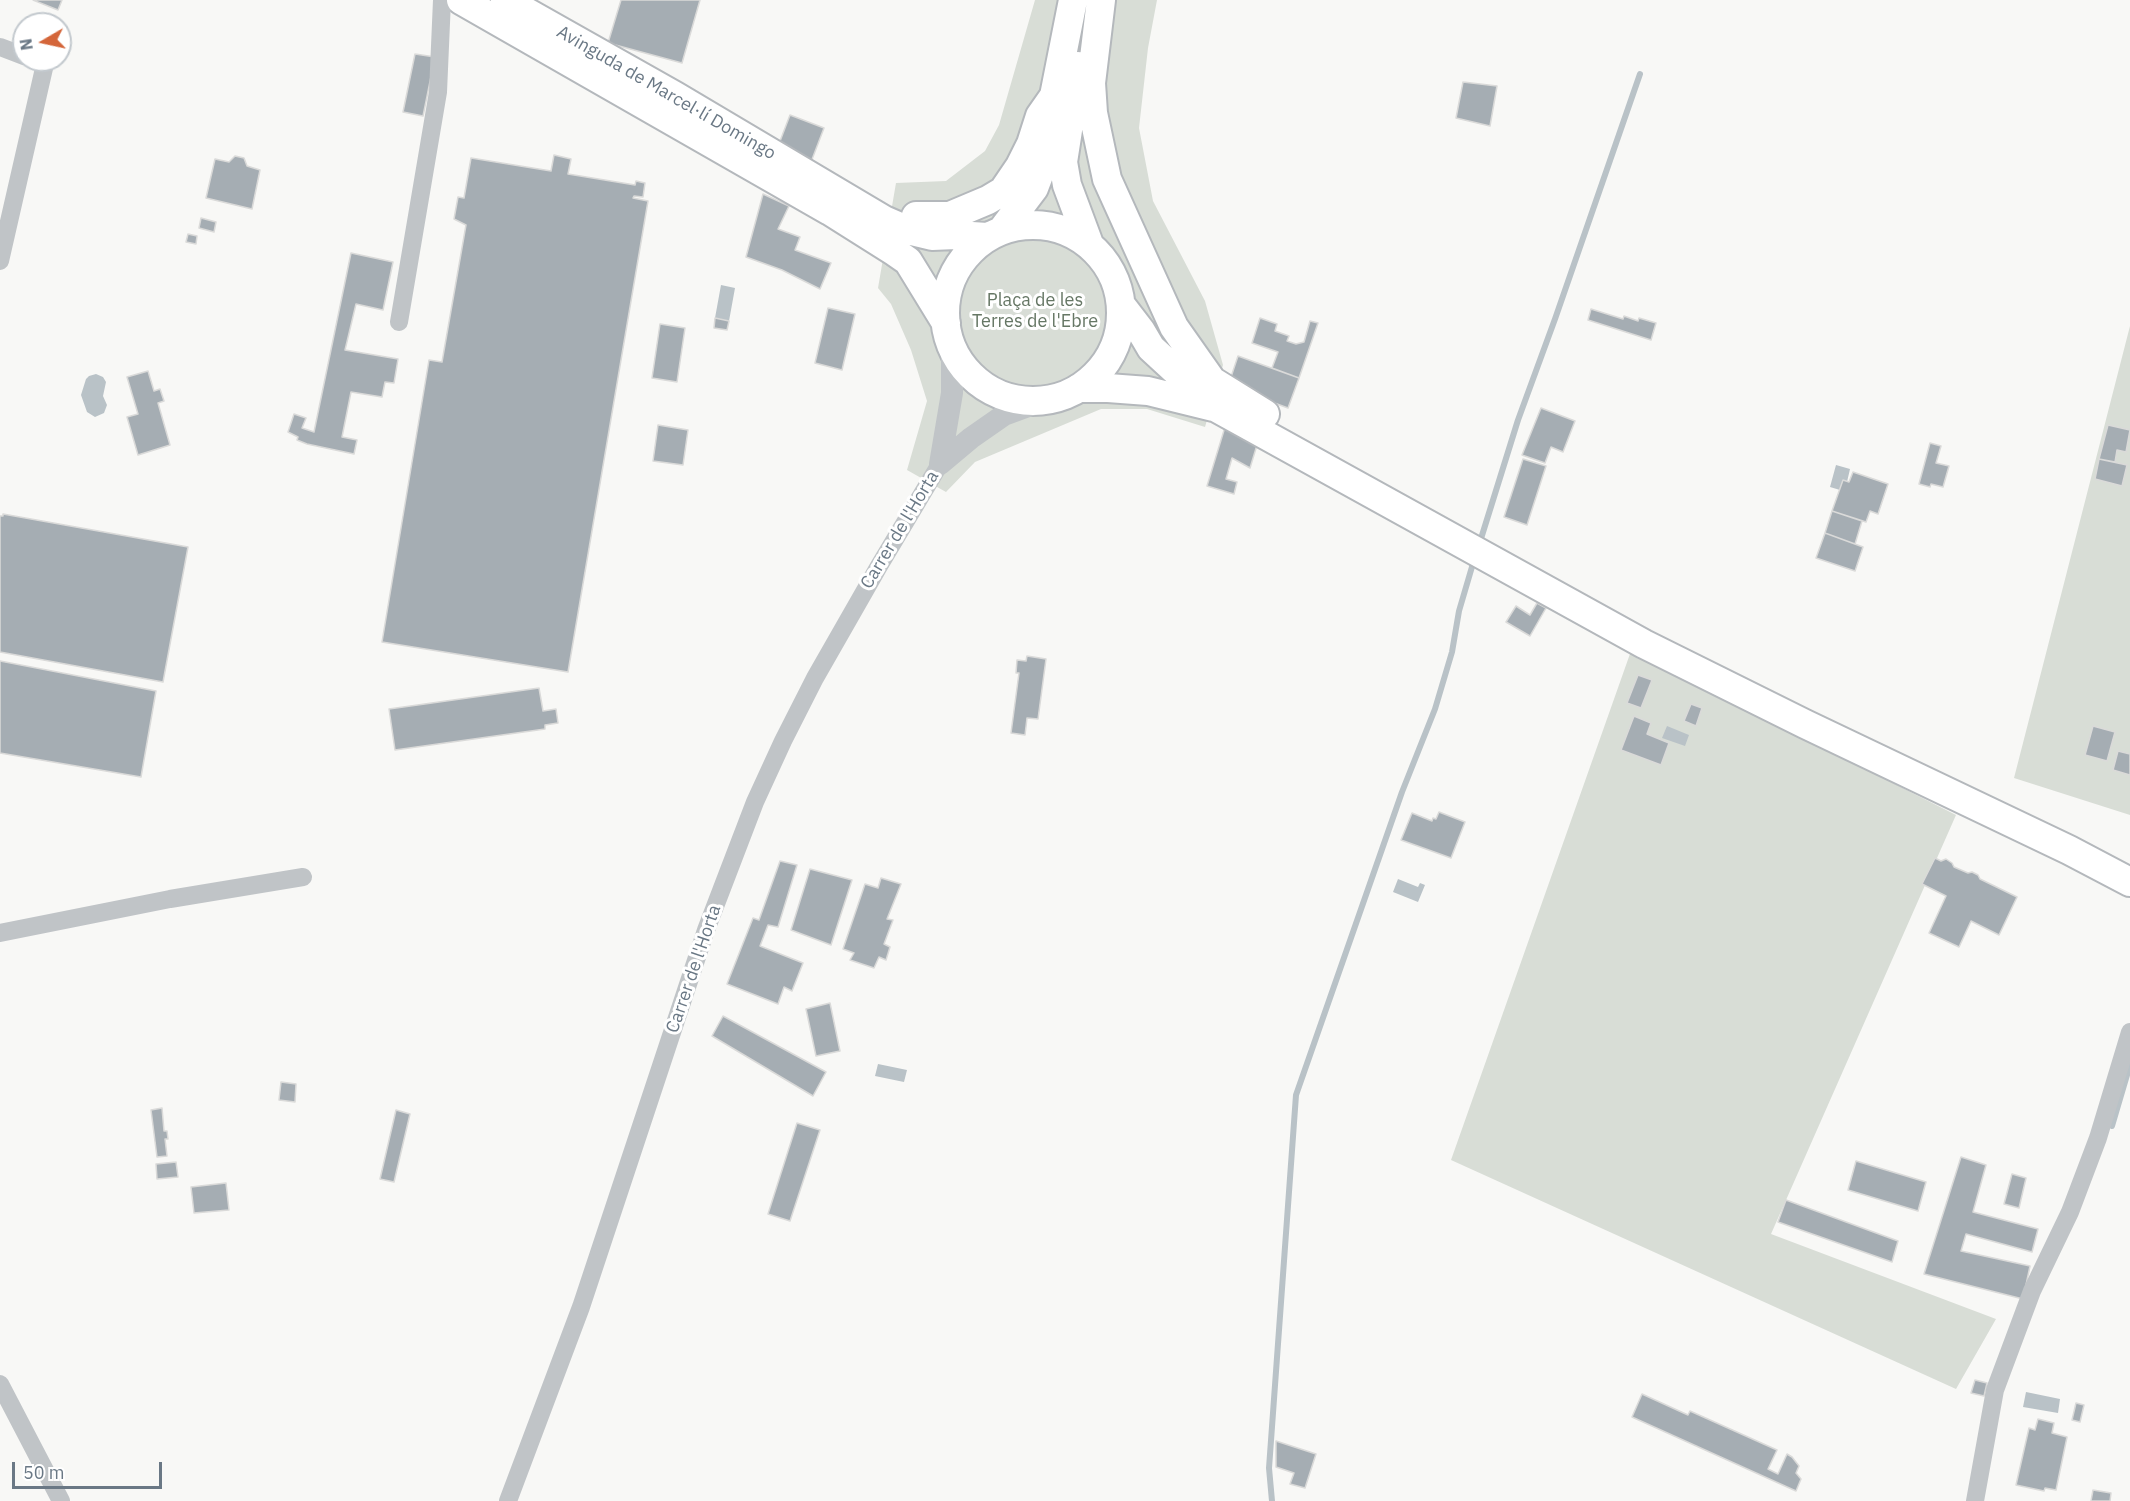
<!DOCTYPE html>
<meta charset="utf-8">
<style>
body{margin:0}
#map{position:relative;width:2130px;height:1501px;overflow:hidden;background:#f8f8f6;font-family:"IBM Plex Sans",sans-serif}
canvas{display:block}
.north{position:absolute;left:12px;top:12px;width:60px;height:60px;box-sizing:border-box;background:#fff;border:2px solid #c3c9ce;border-radius:50%;rotate:261deg;font-size:16px;font-weight:700;line-height:24px;text-align:center;color:#6a7885}
.north::after{content:'';display:block;margin:auto;width:21px;height:27px;background:#d4663a;clip-path:polygon(50% 0,100% 100%,50% 72%,0 100%)}
.scale{position:absolute;left:12px;top:1462px;width:150px;height:27px;box-sizing:border-box;border:3px solid #6a7885;border-top:0;padding-left:8px;font-size:18px;line-height:21px;white-space:nowrap;color:#6a7885;-webkit-text-stroke:4px #fff;paint-order:stroke}
</style>
<div id="map">
<canvas width="2130" height="1501"></canvas>
<div class="north">N</div>
<div class="scale">50 m</div>
</div>
<script>
const context = document.querySelector('canvas').getContext('2d');
context.lineJoin = 'round';
function fillPath(path, color) {
  context.fillStyle = color;
  context.fill(path, 'evenodd');
}
function shape(rows) {
  const path = new Path2D();
  for (const r of rows) {
    if (r.length === 3) {
      path.moveTo(r[0] + r[2], r[1]);
      path.arc(r[0], r[1], r[2], 0, 2 * Math.PI);
      continue;
    }
    path.moveTo(r[0], r[1]);
    for (let i = 2; i < r.length; i += 2) path.lineTo(r[i], r[i + 1]);
  }
  return path;
}
function strokePath(path, color, width, dash) {
  context.strokeStyle = color;
  context.lineWidth = width;
  context.lineCap = dash ? 'butt' : 'round';
  context.setLineDash(dash || []);
  context.stroke(path);
}
function write(font, color, halo, rows, align = 'center') {
  context.font = font + ' "IBM Plex Sans",sans-serif';
  context.lineWidth = 6;
  context.setLineDash([]);
  context.textBaseline = 'middle';
  context.strokeStyle = halo;
  context.fillStyle = color;
  for (const [text, x, y, turn = 0] of rows) {
    context.save();
    context.translate(x, y);
    context.rotate((+turn || 0) * Math.PI / 180);
    context.textAlign = isNaN(turn) ? turn : align;
    if (halo) context.strokeText(text, 0, 0);
    context.fillText(text, 0, 0);
    context.restore();
  }
}
const green = shape([
 [1035,0,1157,0,1148,48,1139,128,1153,201,1205,301,1223,365,1205,427,1147,409,1101,409,975,462,946,492,907,470,927,401,911,350,891,304,878,288,896,183,946,181,985,151,999,125],
 [2130,326,2130,815,2014,778],
 [1631,651,1956,815,1771,1234,1996,1319,1956,1389,1451,1160]
]);
const water = shape([
 [721,285,735,288,729,321,715,318],
 [96,374,103,377,106,382,103,396,107,405,104,413,95,417,87,412,81,395,86,379,89,376],
 [1836,465,1850,469,1847,482,1840,490,1830,487],
 [1667,726,1689,735,1685,746,1662,738],
 [1398,879,1418,887,1420,883,1425,885,1418,902,1393,892],
 [878,1064,907,1070,904,1082,875,1076],
 [2026,1392,2060,1399,2058,1413,2023,1407]
]);
const stream = shape([
 [1479,545,1518,420,1555,319,1640,74],
 [2112,1126,2130,1065],
 [1272,1501,1269,1468,1296,1095,1402,792,1435,709,1452,652,1459,611,1474,560]
]);
const building = shape([
 [33,0,62,0,58,10,33,0],
 [621,0,700,0,682,63,608,43,621,0],
 [415,54,435,57,423,116,403,112,415,54],
 [1463,82,1497,86,1490,126,1456,118,1463,82],
 [790,115,824,128,811,162,777,149,790,115],
 [554,155,571,159,568,174,635,185,636,181,645,183,643,197,634,196,633,198,648,201,568,672,382,642,429,360,442,362,466,225,454,219,458,197,464,198,471,158,551,171,554,155],
 [235,156,244,158,247,166,260,170,252,209,206,198,215,159,229,162,235,156],
 [763,194,789,206,778,229,800,237,795,250,831,263,820,289,782,270,746,257,763,194],
 [201,218,216,222,214,232,199,228,201,218],
 [188,234,197,236,196,244,186,242,188,234],
 [351,253,393,262,383,310,356,304,345,350,398,359,394,383,385,382,382,397,351,392,342,437,357,440,354,454,307,444,297,440,298,437,288,432,294,414,306,418,302,428,314,432,351,253],
 [828,308,855,314,842,370,815,363,828,308],
 [1591,309,1623,319,1624,316,1638,321,1639,318,1656,323,1651,340,1588,320,1591,309],
 [715,318,729,321,727,330,714,328,715,318],
 [1260,318,1277,324,1275,331,1289,336,1287,341,1296,344,1304,342,1310,321,1318,323,1299,378,1272,368,1278,352,1252,343,1260,318],
 [660,324,685,328,677,382,652,378,660,324],
 [1238,356,1299,378,1288,408,1228,386,1238,356],
 [148,371,154,391,160,389,164,401,158,403,170,445,138,455,127,417,138,414,127,377,148,371],
 [1541,408,1575,421,1563,452,1551,447,1545,463,1522,455,1541,408],
 [658,425,688,430,683,465,653,461,658,425],
 [2108,425,2130,430,2126,452,2117,450,2115,462,2099,459,2108,425],
 [1225,427,1257,445,1250,468,1232,458,1226,479,1237,482,1234,494,1207,486,1225,427],
 [1930,443,1941,446,1936,463,1949,466,1943,487,1931,484,1930,487,1919,484,1930,443],
 [1523,459,1546,466,1527,525,1504,517,1523,459],
 [2099,459,2127,465,2122,486,2095,479,2099,459],
 [1853,472,1888,484,1878,514,1870,511,1866,522,1832,511,1843,480,1849,482,1853,472],
 [1832,511,1862,521,1855,544,1825,533,1832,511],
 [3,514,188,547,163,682,0,652,0,516,3,516,3,514],
 [1825,533,1863,547,1855,571,1816,558,1825,533],
 [1537,603,1546,608,1530,636,1506,622,1516,606,1530,615,1537,603],
 [1027,656,1046,659,1038,719,1027,718,1025,735,1011,733,1019,673,1016,673,1017,660,1026,661,1027,656],
 [0,661,156,691,141,777,0,753,0,661],
 [1638,675,1652,680,1641,708,1627,703,1638,675],
 [539,688,543,711,556,709,558,723,545,725,545,729,395,750,389,709,539,688],
 [1691,704,1702,708,1696,726,1684,721,1691,704],
 [1634,716,1651,723,1647,734,1669,743,1661,765,1621,750,1634,716],
 [2093,726,2115,732,2107,761,2085,755,2093,726],
 [2118,751,2130,754,2130,775,2113,770,2118,751],
 [1439,812,1465,822,1451,858,1401,840,1412,813,1432,821,1433,818,1436,819,1439,812],
 [1935,858,1941,861,1946,859,1952,863,1954,867,1968,873,1972,872,1978,875,1980,879,2017,897,1999,935,1971,921,1959,947,1929,933,1946,896,1922,884,1935,858],
 [780,861,797,865,778,927,768,925,760,946,803,963,792,991,784,987,778,1004,727,984,753,918,759,920,780,861],
 [810,869,852,880,831,945,791,930,810,869],
 [881,878,901,884,887,919,893,920,884,944,890,947,886,960,879,957,874,968,850,960,854,953,843,949,865,884,878,888,881,878],
 [830,1003,840,1051,816,1056,806,1009,830,1003],
 [723,1016,826,1072,813,1096,712,1036,723,1016],
 [281,1082,296,1084,295,1102,279,1100,281,1082],
 [162,1108,164,1131,167,1131,168,1139,165,1139,167,1156,157,1157,151,1110,162,1108],
 [396,1110,410,1114,394,1182,380,1179,396,1110],
 [797,1123,820,1130,790,1221,768,1214,797,1123],
 [1961,1157,1986,1165,1973,1212,2038,1229,2032,1252,1966,1234,1961,1251,2030,1266,2023,1299,1924,1274,1961,1157],
 [1856,1161,1926,1182,1918,1211,1848,1190,1856,1161],
 [176,1162,178,1177,157,1179,156,1164,176,1162],
 [2012,1174,2026,1178,2019,1208,2004,1204,2012,1174],
 [226,1183,229,1210,194,1213,191,1187,226,1183],
 [1786,1200,1898,1241,1892,1262,1778,1222,1786,1200],
 [1975,1380,1987,1383,1984,1396,1971,1393,1975,1380],
 [1642,1394,1688,1415,1690,1411,1777,1450,1768,1469,1778,1474,1787,1454,1792,1457,1799,1466,1796,1473,1801,1479,1796,1491,1632,1417,1642,1394],
 [2076,1403,2084,1405,2080,1422,2072,1420,2076,1403],
 [2038,1419,2054,1423,2052,1433,2067,1437,2056,1490,2045,1488,2044,1491,2016,1485,2029,1428,2035,1430,2038,1419],
 [1276,1441,1316,1454,1305,1488,1290,1484,1294,1473,1276,1467,1276,1441],
 [2093,1490,2111,1493,2110,1501,2091,1501,2093,1490]
]);
const minor = shape([
 [0,47,24,56],
 [0,261,45,64,33,60],
 [399,322,438,92,442,0],
 [0,933,170,899,303,877],
 [0,1384,61,1501],
 [508,1501,581,1307,706,930,755,802,783,741,815,678,879,566,940,464],
 [1975,1501,1995,1390,2032,1291,2070,1212,2098,1138,2130,1032]
]);
const tertiary = shape([
 [940,464,971,438,1004,415,1042,401],
 [940,464,952,393,952,348]
]);
const primary = shape([
 [461,0,830,211,895,252,908,261,946,323],
 [505,0,675,96,884,220,907,230,932,236,956,235,987,237],
 [1101,0,1091,83,1093,113,1107,179,1174,327,1212,381,1265,414],
 [1078,66,1063,162,1067,185,1089,244],
 [916,216,950,216,988,200,1003,191,1020,166,1031,144,1040,116,1054,96],
 [1033,313,88],
 [1003,229,1034,188,1042,167,1048,144,1054,96,1073,0],
 [1121,305,1141,331,1151,348,1215,407,1644,644,1805,724,2069,850,2130,882],
 [1079,388,1108,388,1148,391,1213,407]
]);
const streetNames = [
 ["Avinguda de Marcel·lí Domingo",666,93,30],
 ["Carrer de l'Horta",900,530,-59],
 ["Carrer de l'Horta",694,969,-71]
];
const parkNames = [
 ["Plaça de les",1035,301],
 ["Terres de l'Ebre",1035,322]
];
fillPath(green, '#d8ddd6');
fillPath(water, '#b9c2c7');
strokePath(stream, '#b9c2c7', 6);
fillPath(building, '#a5adb3');
strokePath(building, '#dadad9', 1.5);
strokePath(primary, '#b4b8bc', 32);
strokePath(minor, '#c0c4c7', 18);
strokePath(tertiary, '#c0c4c7', 22);
strokePath(primary, '#fff', 28);
write('18px', '#6a7885', '#fff', streetNames);
write('18px', '#667765', '#fff', parkNames);
</script>
